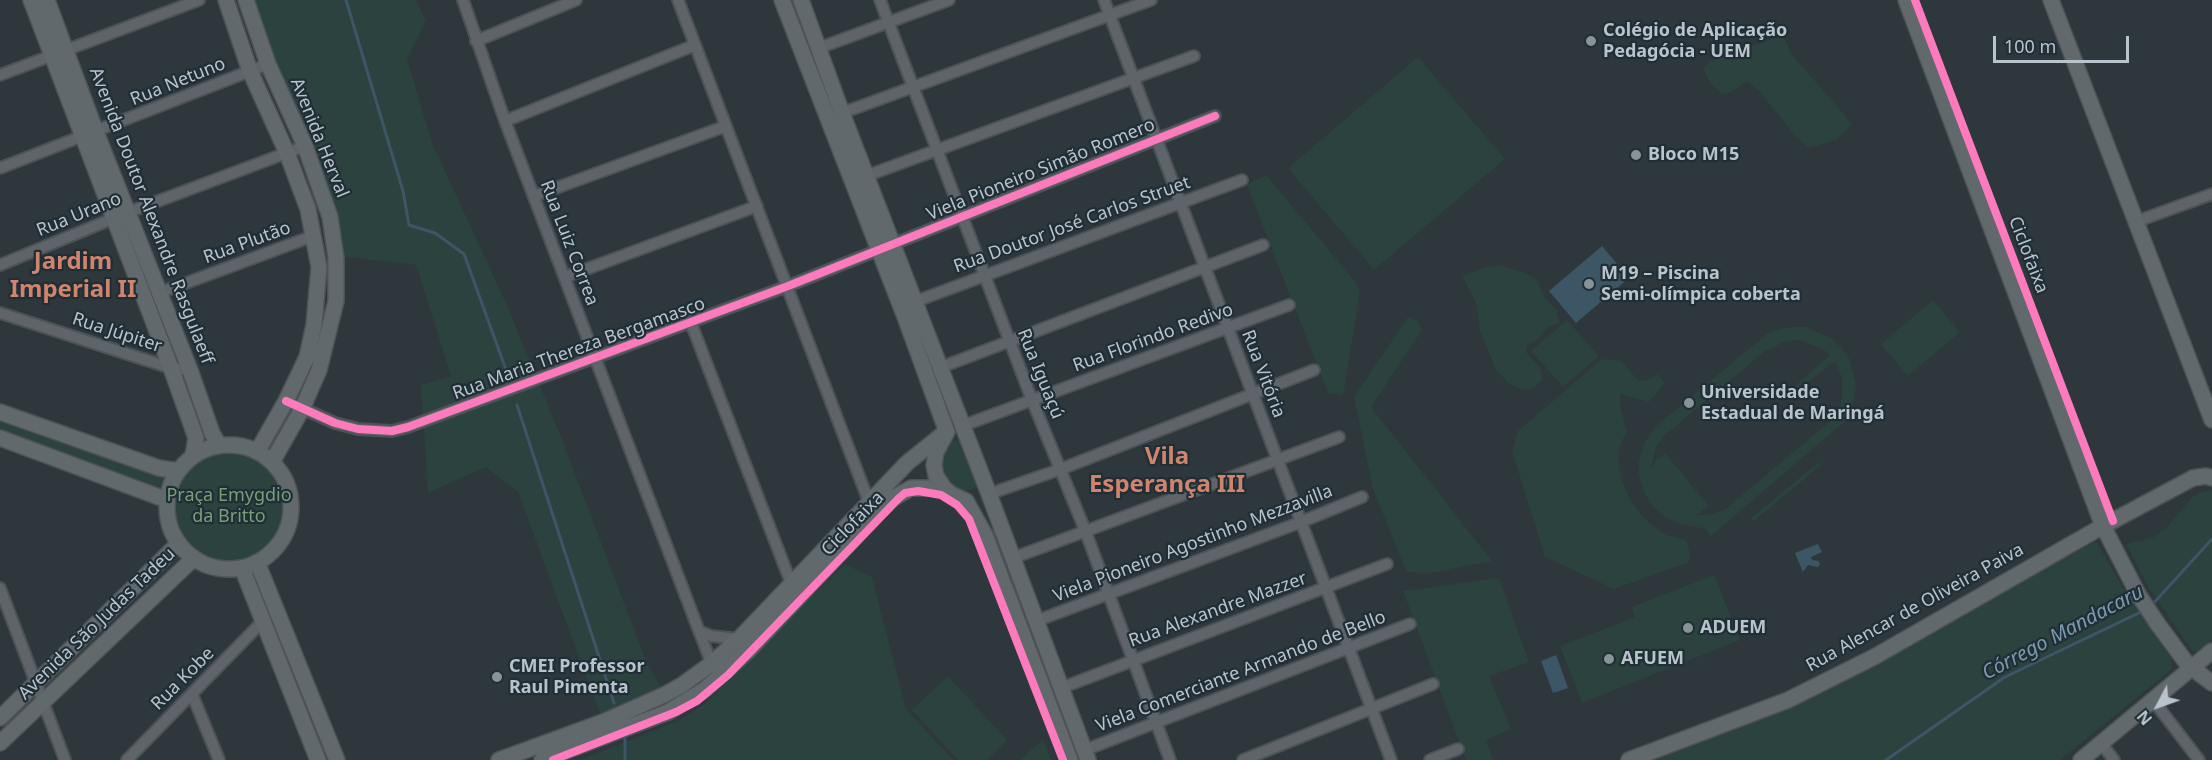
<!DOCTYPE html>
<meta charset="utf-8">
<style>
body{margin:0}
#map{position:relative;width:2212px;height:760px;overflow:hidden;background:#2e373b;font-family:"Noto Sans",sans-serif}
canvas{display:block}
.north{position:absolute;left:2128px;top:676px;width:60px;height:60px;-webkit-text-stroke:4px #202e36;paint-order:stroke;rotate:229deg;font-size:16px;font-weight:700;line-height:24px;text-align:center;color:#b9c3cb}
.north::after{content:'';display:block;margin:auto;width:21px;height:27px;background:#b9c3cb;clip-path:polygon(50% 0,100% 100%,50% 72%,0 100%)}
.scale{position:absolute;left:1993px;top:36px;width:136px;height:27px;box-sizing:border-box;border:3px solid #b9c3cb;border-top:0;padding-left:8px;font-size:18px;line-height:21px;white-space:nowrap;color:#b9c3cb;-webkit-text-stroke:4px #202e36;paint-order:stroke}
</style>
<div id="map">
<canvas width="2212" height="760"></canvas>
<div class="north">N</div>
<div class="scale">100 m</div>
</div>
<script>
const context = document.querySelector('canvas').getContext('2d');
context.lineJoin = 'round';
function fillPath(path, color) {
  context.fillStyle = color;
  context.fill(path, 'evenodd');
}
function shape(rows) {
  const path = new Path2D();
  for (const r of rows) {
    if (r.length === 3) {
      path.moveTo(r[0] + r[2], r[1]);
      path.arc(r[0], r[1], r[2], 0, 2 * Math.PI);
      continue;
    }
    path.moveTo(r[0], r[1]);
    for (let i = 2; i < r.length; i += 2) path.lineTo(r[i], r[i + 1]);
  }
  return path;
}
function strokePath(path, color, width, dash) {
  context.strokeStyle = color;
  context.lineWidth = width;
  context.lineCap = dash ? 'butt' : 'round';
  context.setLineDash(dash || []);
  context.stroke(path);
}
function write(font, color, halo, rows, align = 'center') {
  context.font = font + ' "Noto Sans",sans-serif';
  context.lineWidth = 4.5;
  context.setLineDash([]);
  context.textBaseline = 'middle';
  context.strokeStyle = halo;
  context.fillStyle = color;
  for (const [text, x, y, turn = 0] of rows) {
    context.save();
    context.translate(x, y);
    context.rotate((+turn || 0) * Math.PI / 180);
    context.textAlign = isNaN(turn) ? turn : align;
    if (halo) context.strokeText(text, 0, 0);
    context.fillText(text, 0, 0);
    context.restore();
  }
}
const green = shape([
 [253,0,416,0,426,21,407,59,432,143,506,303,562,439,646,661,666,697,603,722,518,492,486,467,428,493,421,385,451,376,416,265,340,256],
 [1783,36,1793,56,1844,114,1851,125,1836,140,1809,148,1796,137,1760,92,1747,81,1732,92,1722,94,1710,83,1703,68,1709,62,1742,49],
 [1418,57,1505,159,1374,270,1288,168],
 [1266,175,1354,280,1360,290,1344,392,1341,395,1328,393,1247,185],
 [1499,265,1526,273,1536,279,1546,299,1557,310,1557,314,1560,322,1549,327,1537,340,1526,346,1526,352,1540,367,1543,379,1533,388,1523,390,1509,384,1496,370,1480,331,1476,303,1462,276,1486,267],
 [1933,300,1960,332,1908,376,1881,344],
 [1408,317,1418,321,1422,330,1371,407,1492,561,1425,574,1406,571,1373,489,1354,397],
 [1567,320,1599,356,1563,387,1531,351],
 [1793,327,1806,327,1831,338,1841,347,1849,358,1856,384,1855,398,1844,422,1711,536,1706,529,1680,524,1666,518,1653,507,1645,494,1639,476,1639,461,1644,444,1656,426,1756,343,1767,334,1779,329],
 [1798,340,1821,348,1830,355,1795,386,1799,390,1835,361,1842,378,1842,398,1839,407,1828,423,1724,510,1708,515,1697,515,1709,506,1665,453,1655,461,1651,469,1656,448,1664,436,1764,352,1786,341],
 [1602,359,1621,361,1639,381,1647,380,1658,374,1665,383,1649,402,1620,394,1620,405,1627,431,1620,446,1618,461,1622,480,1631,502,1648,522,1666,535,1686,540,1690,554,1689,562,1614,589,1545,557,1512,451,1518,431],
 [0,419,163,476,164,483,157,487,0,433],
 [956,440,959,441,977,487,972,489,961,491,950,486,939,469,943,445],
 [229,506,55],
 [1819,462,1821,465,1754,521,1751,518],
 [2212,490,2212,640,2198,652,2192,650,2150,590,2126,544,2152,538,2168,526,2192,497,2201,492],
 [2096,541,2127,595,2171,658,2172,669,2060,760,1645,760,1875,661],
 [845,564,872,577,906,709,953,760,580,760,680,720,706,703],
 [1714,575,1740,640,1582,703,1560,646,1635,617,1632,607],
 [1499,578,1529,662,1489,676,1511,729,1486,740,1493,760,1466,760,1403,591],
 [948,676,1007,740,987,760,958,760,912,710],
 [1043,739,1051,760,1020,760]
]);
const water = shape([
 [1602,246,1629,278,1576,323,1549,291],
 [1818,544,1822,552,1811,557,1812,560,1819,561,1820,565,1817,567,1808,565,1803,572,1795,553],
 [1556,655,1568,688,1553,693,1541,661]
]);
const stream = shape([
 [346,0,403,191,409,225,435,233,464,254,509,378],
 [517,405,614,703],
 [2151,606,2212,539],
 [625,737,625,760],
 [1886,760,2005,677,2143,611]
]);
const street = shape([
 [463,0,505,121,699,631],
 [678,0,869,502],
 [880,0,1032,400,1085,530,1170,760],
 [1104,0,1391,760],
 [476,41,576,0],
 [819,48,949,0],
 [0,75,199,0],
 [842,113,1151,0],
 [505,121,695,45],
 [0,168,268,64],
 [866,176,1194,56],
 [534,196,726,126],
 [2135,222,2212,194],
 [0,265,129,212,305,146],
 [565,277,757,206],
 [159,293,313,236],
 [914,302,1242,180],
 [0,313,171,368,190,370],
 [691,323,791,583],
 [939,368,1263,245],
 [286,401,335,423,358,429,392,431,408,427,788,286,1215,116],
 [962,426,1289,305],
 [989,494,1061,469,1314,370],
 [1013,558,1339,437],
 [0,588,65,760],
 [1036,621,1301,522,1362,497],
 [713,667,699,631,711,636,739,639],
 [1061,688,1387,564],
 [192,694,219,760],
 [2153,700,2199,760],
 [2101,743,2114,760],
 [1085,750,1410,624],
 [127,760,263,621],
 [1243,760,1433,684],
 [1430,760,1458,749]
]);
const secondary = shape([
 [31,0,171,368,196,438,193,455],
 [47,0,96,132,190,370,212,433,219,445],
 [226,0,250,71,287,153,308,209,319,267,314,325,307,357,286,401,257,452],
 [246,0,268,64,305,146,330,217,336,258,336,301,319,370,302,409,272,462],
 [782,0,905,317,947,432,936,452,934,465,936,476,944,488,951,494,966,501,985,535,1070,760],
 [801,0,842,113,989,494,1088,760],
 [1906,0,2103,526,2138,594,2157,623,2188,665,2212,683],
 [2051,0,2212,420],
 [0,412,159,468,178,471],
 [0,438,167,500],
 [229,507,62],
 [257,562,337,760],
 [242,568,318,760],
 [0,718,179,543],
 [0,743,194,558],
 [499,760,603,722,664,695,682,685,711,664,739,639,907,463,943,434],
 [542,760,668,712,704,690,747,652,890,500,911,488,944,488],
 [1629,760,1788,700,1874,657,2103,526,2193,478,2206,476,2212,478],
 [2081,760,2212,651]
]);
const cycleway = shape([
 [1915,0,2113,521],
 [286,401,335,423,358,429,392,431,408,427,788,286,1215,116],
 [553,760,676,712,697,701,728,675,899,498,905,493,918,491,941,495,957,505,969,519,1063,760]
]);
const markers = [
 [1591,41,6,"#889299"],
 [1636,155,6,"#889299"],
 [1589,284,6,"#889299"],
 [1689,403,6,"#889299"],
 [1688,628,6,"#889299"],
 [1609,659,6,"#889299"],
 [497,677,6,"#889299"]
];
const poiNames = [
 ["Colégio de Aplicação",1603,31],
 ["Pedagócia - UEM",1603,52],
 ["Bloco M15",1648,155],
 ["M19 – Piscina",1601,274],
 ["Semi-olímpica coberta",1601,295],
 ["Universidade",1701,393],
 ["Estadual de Maringá",1701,414],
 ["ADUEM",1700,628],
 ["AFUEM",1621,659],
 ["CMEI Professor",509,667],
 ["Raul Pimenta",509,688]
];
const streetNames = [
 ["Rua Netuno",178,82,-22],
 ["Avenida Herval",319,138,68],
 ["Viela Pioneiro Simão Romero",1041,170,-22],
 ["Rua Urano",79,215,-22],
 ["Avenida Doutor Alexandre Rasgulaeff",151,216,69],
 ["Rua Doutor José Carlos Struet",1072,225,-20],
 ["Rua Plutão",247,243,-20],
 ["Rua Luiz Correa",569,243,69],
 ["Ciclofaixa",2028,255,69],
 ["Rua Júpiter",117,333,18],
 ["Rua Florindo Redivo",1153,338,-20],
 ["Rua Maria Thereza Bergamasco",579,349,-20],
 ["Rua Iguaçú",1040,374,68],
 ["Rua Vitória",1263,374,69],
 ["Ciclofaixa",853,524,-46],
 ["Viela Pioneiro Agostinho Mezzavilla",1193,544,-21],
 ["Rua Alencar de Oliveira Paiva",1915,608,-29],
 ["Rua Alexandre Mazzer",1218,610,-20],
 ["Avenida São Judas Tadeu",97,624,-44],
 ["Viela Comerciante Armando de Bello",1241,672,-21],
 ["Rua Kobe",183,679,-45]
];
const parkNames = [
 ["Praça Emygdio",229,496],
 ["da Britto",229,517]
];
const waterNames = [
 ["Córrego Mandacaru",2063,633,-28]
];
const districtNames = [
 ["Jardim",73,262],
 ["Imperial II",73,290],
 ["Vila",1167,457],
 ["Esperança III",1167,485]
];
fillPath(green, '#2b423f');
fillPath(water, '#3d5665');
strokePath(stream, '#3d5665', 3);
strokePath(street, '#4c5256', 14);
strokePath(secondary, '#4c5256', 18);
strokePath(street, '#5e6469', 10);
strokePath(secondary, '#62696d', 15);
strokePath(cycleway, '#fd7abc', 8);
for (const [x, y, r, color] of markers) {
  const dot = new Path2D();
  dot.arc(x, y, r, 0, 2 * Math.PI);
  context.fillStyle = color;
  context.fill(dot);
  strokePath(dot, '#202e36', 2);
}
write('bold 18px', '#b9c3cb', '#202e36', poiNames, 'left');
write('18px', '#b9c3cb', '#202e36', streetNames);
write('18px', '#789f79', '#202e36', parkNames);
write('italic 20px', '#7b9aac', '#202e36', waterNames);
write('bold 24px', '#d1846d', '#202e36', districtNames);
</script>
